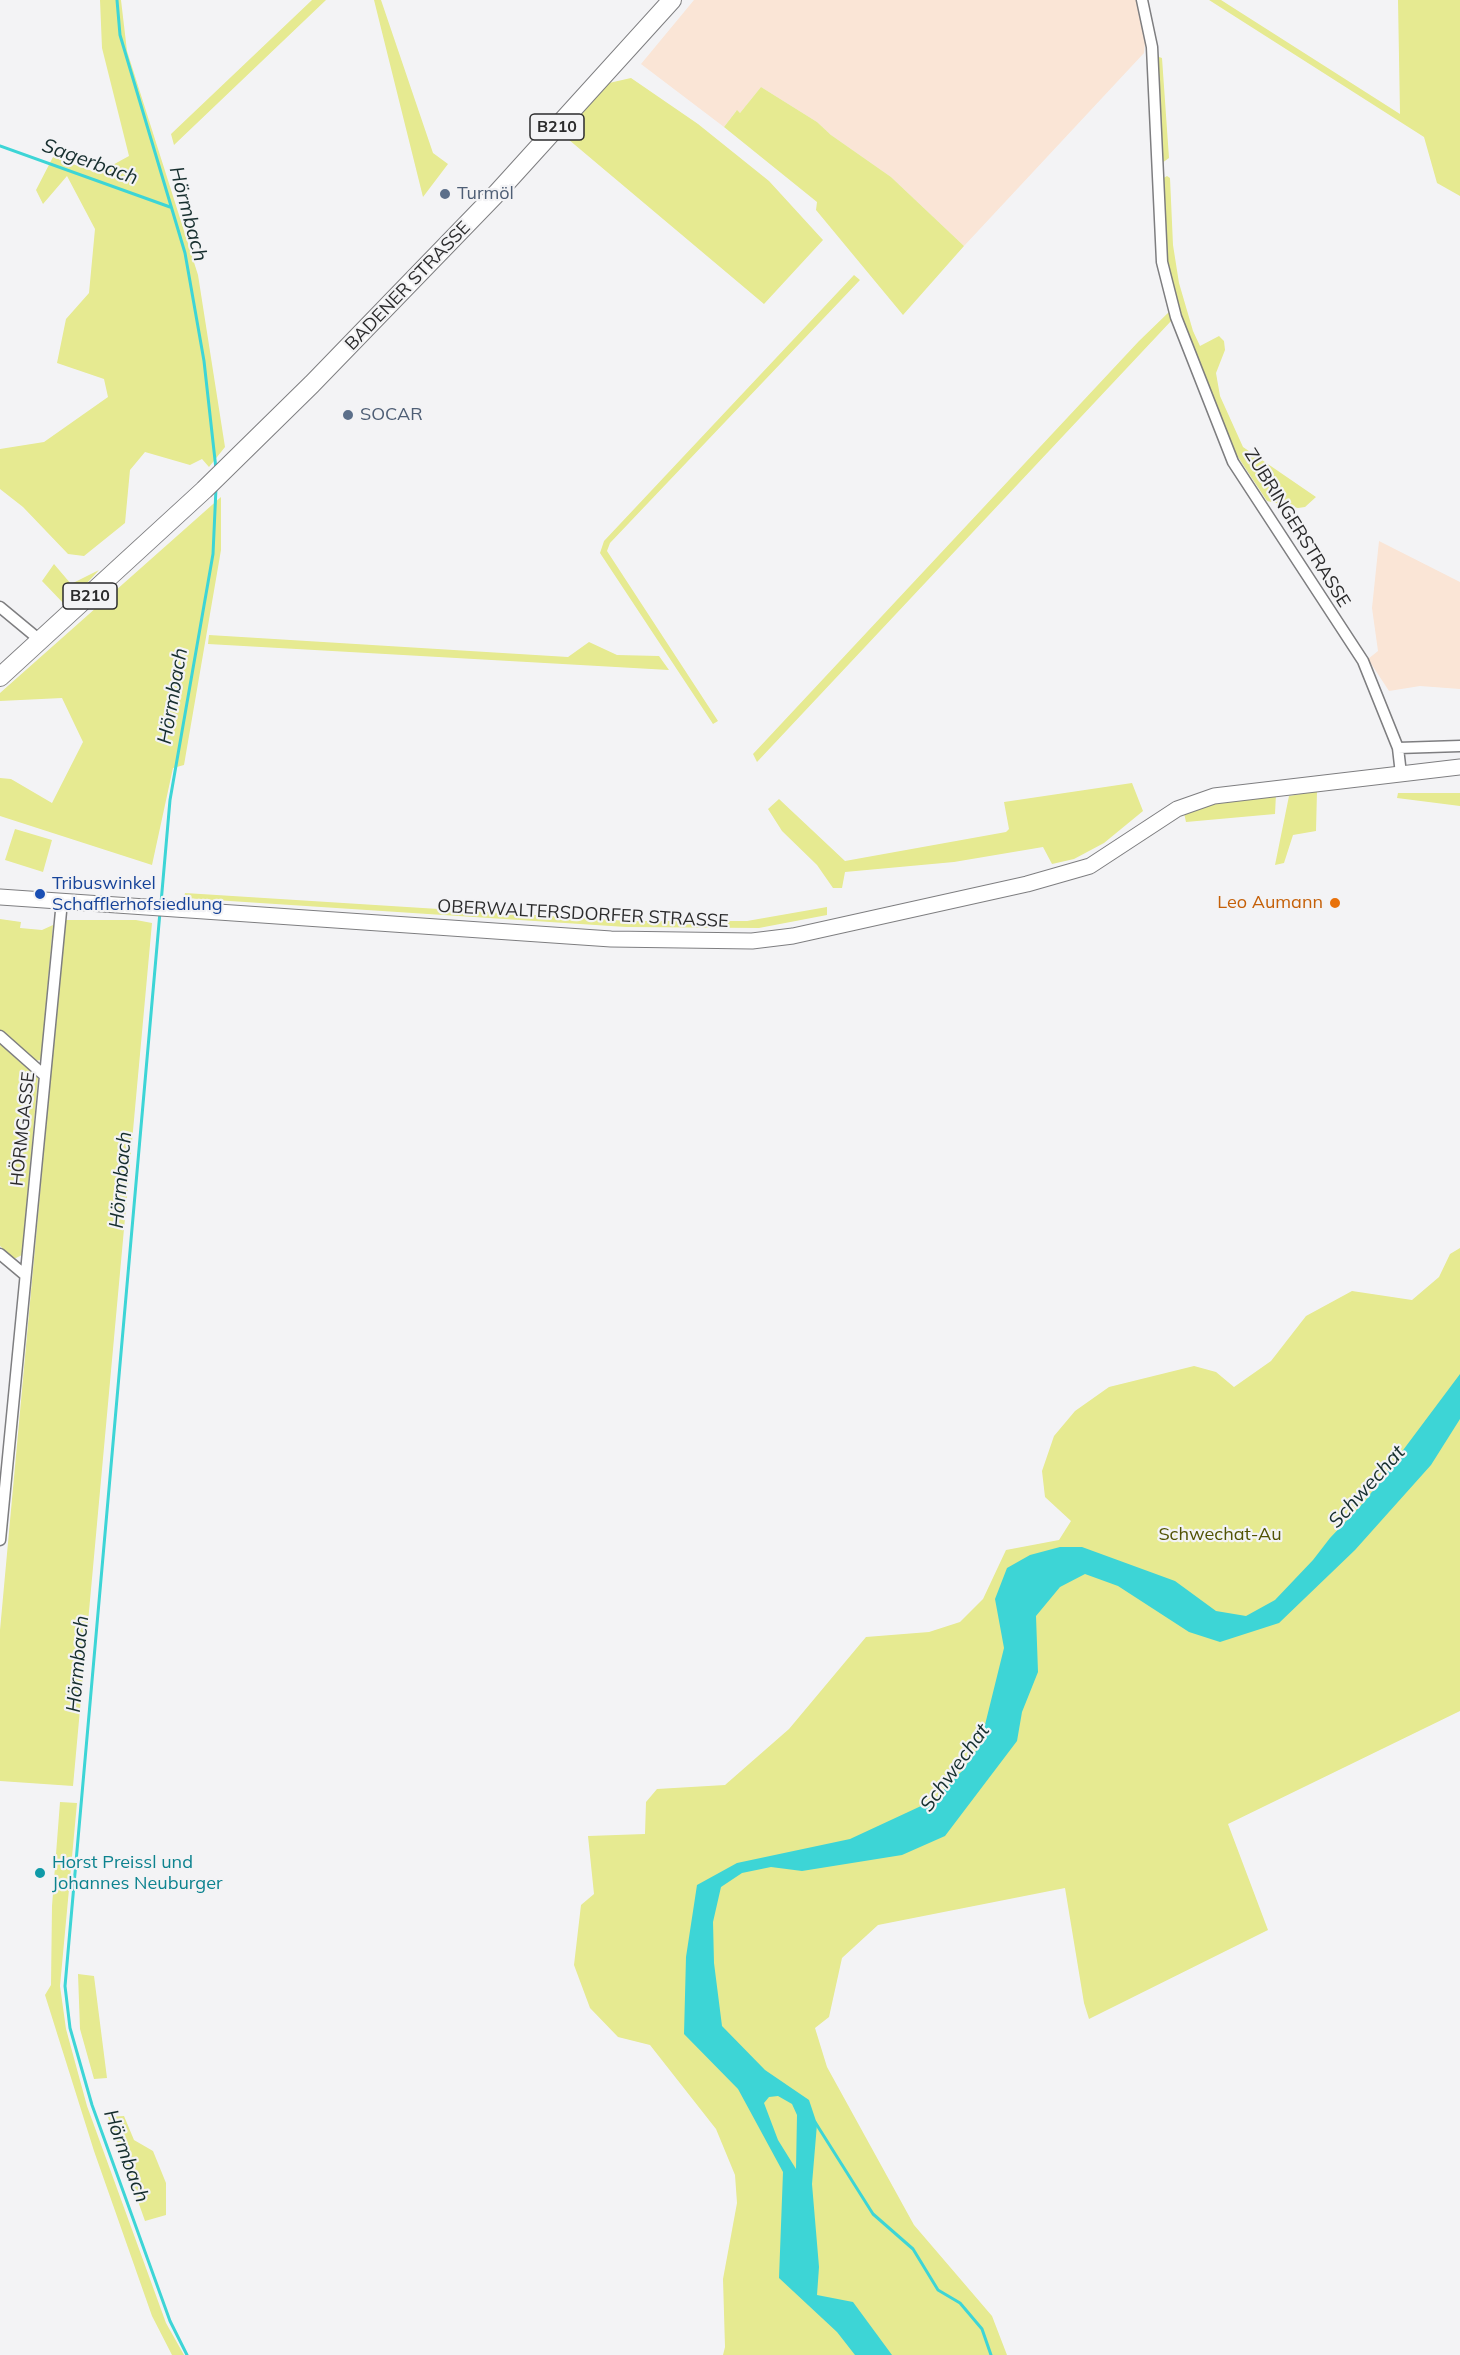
<!DOCTYPE html>
<meta charset="utf-8">
<style>
body{margin:0}
canvas{display:block;background:#f3f3f5}
</style>
<canvas width="1460" height="2355"></canvas>
<script>
const context = document.querySelector('canvas').getContext('2d');
context.lineJoin = 'round';
function fillPath(path, color) {
  context.fillStyle = color;
  context.fill(path, 'evenodd');
}
function shape(rows) {
  const path = new Path2D();
  for (const r of rows) {
    path.moveTo(r[0], r[1]);
    for (let i = 2; i < r.length; i += 2) path.lineTo(r[i], r[i + 1]);
  }
  return path;
}
function strokePath(path, color, width, dash) {
  context.strokeStyle = color;
  context.lineWidth = width;
  context.lineCap = dash ? 'butt' : 'round';
  context.setLineDash(dash || []);
  context.stroke(path);
}
function write(font, color, halo, rows, align = 'center') {
  context.font = font + ' Mulish,sans-serif';
  context.lineWidth = 4.5;
  context.setLineDash([]);
  context.textBaseline = 'middle';
  context.strokeStyle = halo;
  context.fillStyle = color;
  for (const [text, x, y, turn = 0] of rows) {
    context.save();
    context.translate(x, y);
    context.rotate((+turn || 0) * Math.PI / 180);
    context.textAlign = isNaN(turn) ? turn : align;
    if (halo) context.strokeText(text, 0, 0);
    context.fillText(text, 0, 0);
    context.restore();
  }
}
const industrial = shape([
 [694,0,1139,0,1146,35,1144,53,964,246,891,177,831,135,817,122,761,87,740,113,736,111,724,127,641,64],
 [1379,541,1460,582,1460,689,1420,686,1389,691,1368,659,1378,651,1372,608]
]);
const green = shape([
 [100,0,121,0,127,51,198,275,225,447,209,467,202,459,190,465,145,452,130,470,125,523,84,556,68,554,23,507,0,489,0,449,44,442,108,397,104,379,57,363,66,319,89,293,95,229,67,176,43,204,36,190,53,157,98,173,129,156,102,48],
 [312,0,326,0,174,145,171,134],
 [374,0,381,0,433,153,448,164,423,197],
 [1209,0,1221,0,1400,114,1398,0,1460,0,1460,196,1437,183,1424,137],
 [1156,56,1162,58,1169,158,1162,163],
 [631,78,698,124,769,181,823,240,764,304,562,134,609,83],
 [761,87,817,122,831,135,891,177,964,246,903,315,816,210,817,202,724,127,737,110,740,113],
 [1167,176,1170,178,1173,245,1179,283,1193,331,1200,346,1219,336,1224,341,1225,350,1216,373,1220,396,1243,447,1316,497,1305,507,1298,508,1267,501,1236,454,1223,426,1187,336,1172,286,1165,246,1162,179],
 [854,275,860,280,610,543,607,551,718,721,713,724,600,553,604,541],
 [1169,312,1172,320,757,762,753,754,1139,341],
 [221,497,221,550,184,765,173,768,152,865,0,816,0,778,11,779,52,803,83,742,62,698,0,701,0,693],
 [54,564,71,584,99,570,66,606,42,581],
 [209,635,568,657,589,642,617,655,659,656,669,670,208,644],
 [1132,783,1143,811,1104,843,1074,859,1052,864,1043,847,954,862,845,872,842,888,833,888,817,865,782,831,768,809,779,799,845,861,1006,832,1009,829,1004,802],
 [1317,791,1316,831,1293,835,1284,863,1275,865,1289,796],
 [1398,793,1460,793,1460,806,1397,798],
 [1276,794,1275,814,1186,822,1184,813,1217,803],
 [15,829,52,840,43,872,5,860],
 [185,893,629,921,747,921,827,907,827,915,759,928,626,927,184,898],
 [0,919,21,922,20,928,42,930,53,925,41,1060,33,1061,0,1030],
 [65,920,136,920,152,923,73,1786,0,1781,0,1630],
 [0,1044,38,1078,22,1255,14,1259,0,1246],
 [1460,1248,1460,1711,1228,1824,1268,1930,1089,2019,1084,2003,1065,1888,878,1925,842,1958,829,2017,815,2028,827,2067,914,2225,992,2316,1007,2355,723,2355,725,2347,723,2279,737,2203,735,2175,716,2129,650,2045,618,2037,590,2008,574,1965,581,1905,594,1894,588,1836,645,1834,646,1802,657,1789,725,1785,789,1729,866,1637,929,1632,960,1622,983,1599,1006,1550,1059,1540,1071,1521,1045,1497,1042,1471,1054,1436,1075,1411,1109,1387,1194,1366,1216,1372,1234,1387,1271,1361,1306,1316,1352,1291,1412,1300,1439,1277,1450,1254],
 [60,1802,77,1803,60,1986,66,2029,87,2106,166,2323,184,2355,172,2355,152,2316,94,2151,45,1995,51,1985,52,1906],
 [78,1974,94,1976,107,2078,94,2079,80,2029],
 [124,2116,134,2140,153,2151,166,2183,166,2215,145,2221,108,2117]
]);
const water = shape([
 [1460,1374,1460,1419,1431,1465,1355,1550,1279,1623,1220,1642,1189,1632,1118,1586,1085,1574,1060,1587,1036,1616,1038,1672,1022,1712,1017,1741,945,1836,902,1855,802,1871,771,1867,742,1873,721,1887,713,1922,714,1963,722,2026,765,2070,809,2100,817,2124,812,2184,819,2267,817,2295,853,2302,892,2355,855,2355,837,2332,779,2278,783,2172,738,2089,684,2034,686,1957,697,1885,737,1863,850,1839,934,1800,962,1771,980,1745,1004,1648,995,1599,1007,1568,1030,1555,1060,1547,1082,1547,1175,1581,1216,1611,1246,1616,1275,1600,1313,1560,1330,1538,1365,1501],
 [778,2096,792,2104,797,2115,796,2169,778,2140,764,2103,769,2097]
]);
const stream = shape([
 [117,0,120,35,185,253,204,361,216,469],
 [0,146,170,207],
 [161,903,170,800,213,554,216,488],
 [160,912,65,1986,70,2028,92,2105,170,2321,187,2355],
 [815,2122,873,2214,913,2249,938,2290,960,2303,982,2329,991,2355]
]);
const street = shape([
 [1142,0,1152,47,1162,262,1176,317,1233,462,1363,661,1398,748],
 [0,607,41,641],
 [1401,774,1398,748,1460,746],
 [0,1036,45,1076],
 [0,1254,25,1275],
 [0,1540,62,901]
]);
const secondary = shape([
 [0,897,611,939,752,941,793,936,1027,884,1090,866,1177,809,1214,796,1460,767]
]);
const primary = shape([
 [0,677,204,490,312,384,497,193,672,0]
]);
const markers = [
 [445,194,6,"#5c6f8a"],
 [348,415,6,"#5c6f8a"],
 [40,894,6,"#1a4fb4"],
 [1335,903,6,"#e8710a"],
 [40,1873,6,"#0f9aa8"]
];
const shields = [
 [557,127,54],
 [90,596,54]
];
const shieldNames = [
 ["B210",557,127],
 ["B210",90,596]
];
const serviceNames = [
 ["Turmöl",457,194],
 ["SOCAR",360,415]
];
const streetNames = [
 ["BADENER STRASSE",408,286,-46],
 ["ZUBRINGERSTRASSE",1297,528,58],
 ["OBERWALTERSDORFER STRASSE",583,914,3],
 ["HÖRMGASSE",23,1129,-84]
];
const transitNames = [
 ["Tribuswinkel",52,884],
 ["Schafflerhofsiedlung",52,905]
];
const foodNames = [
 ["Leo Aumann",1323,903]
];
const parkNames = [
 ["Schwechat-Au",1220,1535]
];
const cultureNames = [
 ["Horst Preissl und",52,1863],
 ["Johannes Neuburger",52,1884]
];
const waterNames = [
 ["Sagerbach",90,162,20],
 ["Hörmbach",188,214,75],
 ["Hörmbach",173,696,-80],
 ["Hörmbach",121,1180,-85],
 ["Schwechat",1367,1487,-48],
 ["Hörmbach",78,1664,-85],
 ["Schwechat",955,1768,-54],
 ["Hörmbach",126,2156,70]
];
fillPath(industrial, '#fae5d6');
fillPath(green, '#e6ea91');
fillPath(water, '#3dd5d6');
strokePath(stream, '#3dd5d6', 3);
strokePath(street, '#7e7e80', 13);
strokePath(secondary, '#7e7e80', 17);
strokePath(primary, '#7e7e80', 20);
strokePath(street, '#fff', 10);
strokePath(secondary, '#fff', 15);
strokePath(primary, '#fff', 18);
for (const [x, y, r, color] of markers) {
  const dot = new Path2D();
  dot.arc(x, y, r, 0, 2 * Math.PI);
  context.fillStyle = color;
  context.fill(dot);
  strokePath(dot, '#f3f3f5', 2);
}
for (const [x, y, w] of shields) {
  const box = new Path2D();
  box.roundRect(x - w / 2, y - 13, w, 26, 4.5);
  context.fillStyle = '#f3f3f5';
  context.fill(box);
  strokePath(box, '#2b2b2c', 1.5);
}
write('bold 16px', '#2b2b2c', null, shieldNames);
write('18px', '#4e5e75', '#f3f3f5', serviceNames, 'left');
write('18px', '#2b2b2c', '#f3f3f5', streetNames);
write('18px', '#164399', '#f3f3f5', transitNames, 'left');
write('18px', '#c56008', '#f3f3f5', foodNames, 'right');
write('18px', '#515203', '#f3f3f5', parkNames);
write('18px', '#0d838f', '#f3f3f5', cultureNames, 'left');
write('italic 20px', '#162e2e', '#f3f3f5', waterNames);
</script>
